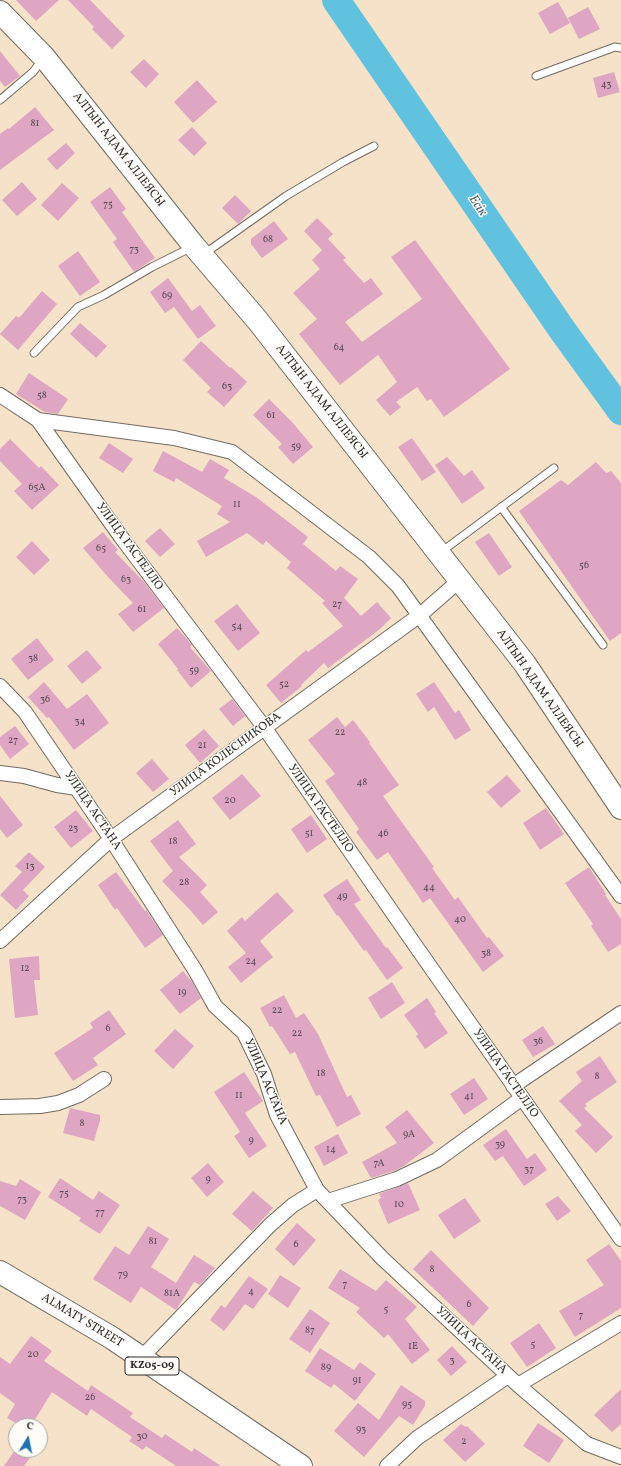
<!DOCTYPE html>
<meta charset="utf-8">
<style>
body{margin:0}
#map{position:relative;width:621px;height:1466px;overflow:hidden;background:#f5e2c9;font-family:Vollkorn,serif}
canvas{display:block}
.north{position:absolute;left:8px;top:1418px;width:40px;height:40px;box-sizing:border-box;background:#fdfcf7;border:1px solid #a9a8a5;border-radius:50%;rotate:10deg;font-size:11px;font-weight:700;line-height:16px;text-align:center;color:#2b2b2b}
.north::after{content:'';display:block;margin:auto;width:14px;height:18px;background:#1f6fb2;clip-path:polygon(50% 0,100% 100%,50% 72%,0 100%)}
</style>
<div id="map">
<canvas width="621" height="1466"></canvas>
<div class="north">С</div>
</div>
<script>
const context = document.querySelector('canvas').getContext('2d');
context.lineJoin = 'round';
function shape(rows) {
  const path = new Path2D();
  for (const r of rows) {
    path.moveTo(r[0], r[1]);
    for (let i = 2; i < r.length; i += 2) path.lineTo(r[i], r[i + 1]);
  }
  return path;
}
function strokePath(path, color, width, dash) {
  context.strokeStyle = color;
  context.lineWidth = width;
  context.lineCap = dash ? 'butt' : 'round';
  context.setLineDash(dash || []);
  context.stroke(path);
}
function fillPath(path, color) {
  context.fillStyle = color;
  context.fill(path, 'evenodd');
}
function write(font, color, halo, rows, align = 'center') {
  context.font = font + ' Vollkorn,serif';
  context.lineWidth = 3;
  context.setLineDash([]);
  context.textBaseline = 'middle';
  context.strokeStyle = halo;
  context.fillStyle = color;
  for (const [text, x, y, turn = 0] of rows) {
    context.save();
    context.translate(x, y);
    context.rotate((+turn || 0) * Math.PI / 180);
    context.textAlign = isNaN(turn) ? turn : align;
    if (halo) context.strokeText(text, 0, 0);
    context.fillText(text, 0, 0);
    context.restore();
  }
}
const river = shape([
 [336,0,563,331,621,411]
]);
const building = shape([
 [16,0,59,0,36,21],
 [68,0,90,0,125,36,112,49,92,29,94,27],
 [558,2,570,23,550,34,538,13],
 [588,7,600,29,579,39,568,18],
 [0,51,20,76,5,87,0,81],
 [144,59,159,74,146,88,130,72],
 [614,72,620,92,598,98,593,78],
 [197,80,217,102,193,123,174,102],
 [35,107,54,130,0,170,0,134,8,128,9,129],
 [192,127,207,143,194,156,178,140],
 [66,143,75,153,57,170,47,159],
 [22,182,37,199,17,216,2,200],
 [62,183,79,198,58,221,41,205],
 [110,187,126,209,122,212,155,258,134,272,113,242,117,239,90,202],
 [235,195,251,211,238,224,222,208],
 [317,218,333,234,328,239,346,258,343,260,364,283,371,278,383,294,345,322,362,342,422,299,391,257,415,240,510,369,444,417,431,399,427,401,417,387,396,402,401,407,390,416,376,400,397,382,378,355,340,385,299,334,317,319,293,293,320,269,312,260,322,250,304,231],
 [274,221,288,239,262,258,251,244,251,239],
 [78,251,100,282,80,296,58,266],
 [168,278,192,311,200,305,216,326,198,339,174,307,165,313,150,292],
 [42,291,57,304,18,350,0,334,16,316,19,318],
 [80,323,107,346,96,358,70,334],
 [201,341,230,368,231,367,247,382,224,407,207,392,211,388,183,360],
 [29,373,68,399,58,414,45,412,16,394],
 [269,399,293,423,313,447,293,464,278,447,282,444,253,415],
 [412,438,436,472,422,481,398,447],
 [10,439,39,468,41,466,59,485,32,510,14,491,22,484,0,461,0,449],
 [109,443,133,459,123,473,99,458],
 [163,451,202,472,210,459,229,470,224,478,256,497,308,537,303,544,336,571,340,566,358,579,344,598,361,616,377,602,391,618,380,629,328,668,324,663,301,685,302,686,281,703,266,685,306,650,308,652,343,626,322,603,325,601,287,568,291,562,266,541,263,545,247,533,206,557,197,541,230,522,217,514,222,506,176,478,174,482,153,471],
 [447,457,464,476,472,470,485,488,462,504,435,465],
 [596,462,606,473,611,471,621,483,621,633,610,641,519,511,561,480,568,485],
 [160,528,175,544,160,557,145,541],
 [103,532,118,550,115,552,145,583,164,608,133,632,118,614,133,603,108,577,83,548],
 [489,533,512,567,499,576,475,542],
 [32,541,50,560,34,575,16,557],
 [237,604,260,633,238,651,214,621],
 [177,628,192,645,190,647,211,671,191,688,177,670,178,669,158,644],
 [37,638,54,660,28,680,11,659],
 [87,650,102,668,82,684,67,666],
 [44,682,67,709,87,694,109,723,74,750,49,717,47,718,28,697],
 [434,682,455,713,459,710,471,730,455,740,434,707,428,712,416,694],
 [232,699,245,716,233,726,219,709],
 [337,717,345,727,353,720,370,742,369,743,399,785,383,796,434,867,432,868,455,900,458,897,487,938,489,937,504,956,483,972,430,898,423,903,388,852,377,860,356,832,359,829,325,781,335,774,308,740],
 [15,726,29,744,10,759,0,745,0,737],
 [204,729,219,746,200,763,185,745],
 [152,759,169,779,153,792,136,773],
 [242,774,261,796,230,820,212,798],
 [507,775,521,791,501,808,487,792],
 [0,796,23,825,7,838,0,829],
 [546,808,564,834,540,850,523,823],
 [76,810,93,831,71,848,54,827],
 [311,815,327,839,307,853,291,829],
 [178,820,196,844,179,857,207,885,200,892,218,912,203,925,191,911,162,881,173,871,150,841],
 [29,852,45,867,23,890,29,896,16,910,0,895,22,872,15,866],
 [589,867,606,894,605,895,621,919,621,944,608,952,591,926,593,924,565,883],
 [116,872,145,911,146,910,163,935,145,948,117,908,115,910,98,885],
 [347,879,361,900,354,904,386,948,387,947,403,968,387,980,366,950,364,951,338,915,337,916,323,895],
 [277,892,294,911,260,941,273,957,241,983,228,967,246,953,227,931,242,917,245,921],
 [39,956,40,980,34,980,38,1015,15,1018,9,959],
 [183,971,192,982,201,998,180,1014,160,990],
 [392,982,405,1003,381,1019,368,998],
 [284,995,296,1018,304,1013,318,1034,347,1097,351,1095,361,1114,337,1127,320,1095,316,1096,295,1052,290,1054,272,1026,270,1027,260,1008],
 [427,998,436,1012,434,1013,448,1033,425,1049,416,1036,418,1034,404,1015],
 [109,1010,126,1034,93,1058,98,1065,73,1081,54,1053,93,1028,90,1023],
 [543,1026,555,1044,533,1057,522,1040],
 [175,1029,194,1046,173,1069,154,1051],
 [600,1056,617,1082,585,1104,587,1106,584,1108,613,1137,596,1153,575,1131,582,1125,559,1101,582,1081,576,1072],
 [244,1072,263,1101,245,1113,267,1146,249,1158,234,1136,240,1132,214,1092],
 [474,1078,488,1099,464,1115,450,1094],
 [70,1108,100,1115,100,1120,94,1141,63,1133],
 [407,1110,434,1143,404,1166,394,1171,371,1178,362,1162,397,1143,385,1127],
 [506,1129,527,1159,535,1153,547,1170,524,1186,503,1156,495,1161,483,1145],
 [338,1134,348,1153,324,1166,314,1147],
 [208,1163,224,1182,207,1197,191,1178],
 [60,1178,93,1200,99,1191,120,1205,100,1234,79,1221,81,1218,48,1197],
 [20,1179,41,1192,25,1220,0,1206,0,1181,16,1186],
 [408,1183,420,1210,388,1224,378,1200,381,1198,379,1194],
 [253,1191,273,1208,252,1231,232,1214],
 [558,1196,571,1211,557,1221,545,1204],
 [465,1198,481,1221,454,1239,438,1215],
 [297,1223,316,1240,294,1266,275,1249],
 [148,1226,169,1239,151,1267,176,1283,194,1255,215,1268,200,1285,194,1282,176,1310,141,1287,131,1303,93,1279,115,1246,129,1255],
 [609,1244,621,1261,621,1308,575,1337,559,1311,604,1285,586,1260],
 [431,1250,489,1308,473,1326,413,1269],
 [340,1269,376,1291,386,1280,417,1307,405,1319,430,1350,412,1364,388,1334,384,1338,356,1312,360,1308,328,1288],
 [280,1275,301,1288,288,1308,268,1294],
 [249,1276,268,1289,253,1309,245,1304,224,1331,210,1320,221,1305,225,1308],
 [310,1309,330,1323,310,1353,289,1339],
 [539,1323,556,1348,527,1367,510,1343],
 [31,1336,52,1351,44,1361,88,1391,91,1385,133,1413,130,1417,162,1438,165,1434,192,1452,194,1448,221,1466,176,1466,146,1446,143,1450,129,1441,132,1437,91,1409,87,1416,52,1392,31,1426,21,1426,7,1418,15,1404,0,1393,0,1357,10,1364],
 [452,1346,467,1362,451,1376,437,1360],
 [320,1348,354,1370,360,1362,376,1374,355,1401,334,1384,331,1388,305,1371],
 [401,1385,425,1401,425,1406,413,1425,399,1416,364,1457,334,1431,358,1403,379,1420],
 [621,1389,621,1424,612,1432,594,1415],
 [538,1423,564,1440,549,1463,523,1446],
 [461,1424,466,1427,467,1426,485,1444,465,1462,443,1440],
 [15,1450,25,1450,32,1455,24,1466,4,1466]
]);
const service = shape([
 [536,76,615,47,621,48],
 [0,100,33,72,43,59],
 [204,254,286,196,343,162,374,146],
 [34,353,78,307,104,295,152,267,192,247],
 [501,507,603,645],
 [441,552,554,468]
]);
const minor = shape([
 [0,395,38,420,121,537,264,727,415,945,621,1239],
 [38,420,174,438,232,452,369,557,398,586,621,896],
 [0,686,25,712,111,839,195,970,215,1006,244,1033,264,1074,277,1115,317,1190,382,1258,518,1385,587,1444,621,1457],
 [0,773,24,776,57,785,77,788],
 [0,941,111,839,420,615,460,580],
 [513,1086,621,1013],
 [0,1107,40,1106,58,1103,79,1095,104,1079],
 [328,1201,397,1179,437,1160,522,1098],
 [141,1358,270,1225,293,1205,317,1190],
 [518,1385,621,1323],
 [387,1466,417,1438,508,1376]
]);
const primary = shape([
 [0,12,44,57,194,246,258,321,525,664,621,808],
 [0,1272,112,1338,301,1466]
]);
const numberNames = [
 ["43",606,85],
 ["81",35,124],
 ["75",108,205],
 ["68",268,240],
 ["73",134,250],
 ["69",167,296],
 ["64",339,348],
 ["63",227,387],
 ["58",42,396],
 ["61",271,416],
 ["59",296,447],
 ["65А",37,488],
 ["11",237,505],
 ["65",101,549],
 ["56",584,566],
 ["63",126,580],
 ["27",337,605],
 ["61",142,610],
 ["54",237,627],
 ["38",33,659],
 ["59",194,671],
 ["52",284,685],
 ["36",45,700],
 ["34",80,722],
 ["22",340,733],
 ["27",13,741],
 ["21",202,746],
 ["48",362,783],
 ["20",230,801],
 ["23",73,829],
 ["51",309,834],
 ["46",383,834],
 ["18",173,842],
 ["13",30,867],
 ["28",184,883],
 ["44",429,888],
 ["49",342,897],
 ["40",460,920],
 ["38",486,954],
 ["24",251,962],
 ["12",25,969],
 ["19",182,993],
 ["22",277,1011],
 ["6",108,1029],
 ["22",297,1034],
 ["36",538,1042],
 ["18",321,1074],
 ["8",597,1077],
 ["11",239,1096],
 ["41",469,1097],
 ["8",82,1124],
 ["9А",409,1135],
 ["9",251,1141],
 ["39",500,1145],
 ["14",331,1150],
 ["7А",379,1164],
 ["37",529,1170],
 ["9",208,1180],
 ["75",64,1194],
 ["73",22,1200],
 ["10",399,1205],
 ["77",100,1213],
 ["81",153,1242],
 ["6",296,1245],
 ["8",432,1270],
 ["79",123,1275],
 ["7",345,1285],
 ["4",251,1292],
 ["81А",172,1294],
 ["6",469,1305],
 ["5",386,1310],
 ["7",581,1316],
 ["87",310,1331],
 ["5",533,1345],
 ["1Е",413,1347],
 ["20",33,1355],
 ["3",452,1361],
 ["89",326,1368],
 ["91",357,1381],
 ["26",90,1398],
 ["95",407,1405],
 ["93",361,1430],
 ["30",142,1437],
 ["2",464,1442]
];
const shields = [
 [152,1366,54]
];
const shieldNames = [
 ["KZ05-09",152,1366]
];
const streetNames = [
 ["АЛТЫН АДАМ АЛЛЕЯСЫ",118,150,52],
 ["АЛТЫН АДАМ АЛЛЕЯСЫ",321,402,52],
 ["УЛИЦА ГАСТЕЛЛО",129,547,54],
 ["АЛТЫН АДАМ АЛЛЕЯСЫ",539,689,55],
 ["УЛИЦА КОЛЕСНИКОВА",226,755,-36],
 ["УЛИЦА ГАСТЕЛЛО",320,809,55],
 ["УЛИЦА АСТАНА",92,811,56],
 ["УЛИЦА ГАСТЕЛЛО",505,1074,55],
 ["УЛИЦА АСТАНА",265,1082,67],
 ["ALMATY STREET",82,1321,31],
 ["УЛИЦА АСТАНА",471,1341,43]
];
const waterNames = [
 ["Есік",477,206,56]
];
strokePath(river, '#60c2de', 28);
fillPath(building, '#dea6c3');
strokePath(service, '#726b62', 9);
strokePath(minor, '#726b62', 16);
strokePath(primary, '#726b62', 24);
strokePath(service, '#fff', 7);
strokePath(minor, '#fff', 14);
strokePath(primary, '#fff', 22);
write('10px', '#584a51', null, numberNames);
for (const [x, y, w] of shields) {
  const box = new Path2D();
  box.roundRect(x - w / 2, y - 9, w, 18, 3);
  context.fillStyle = '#fdfcf7';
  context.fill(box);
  strokePath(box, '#2b2b2b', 1);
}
write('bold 11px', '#2b2b2b', null, shieldNames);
write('12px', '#2b2b2b', '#fdfcf7', streetNames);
write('italic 13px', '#3e606a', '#fdfcf7', waterNames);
</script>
